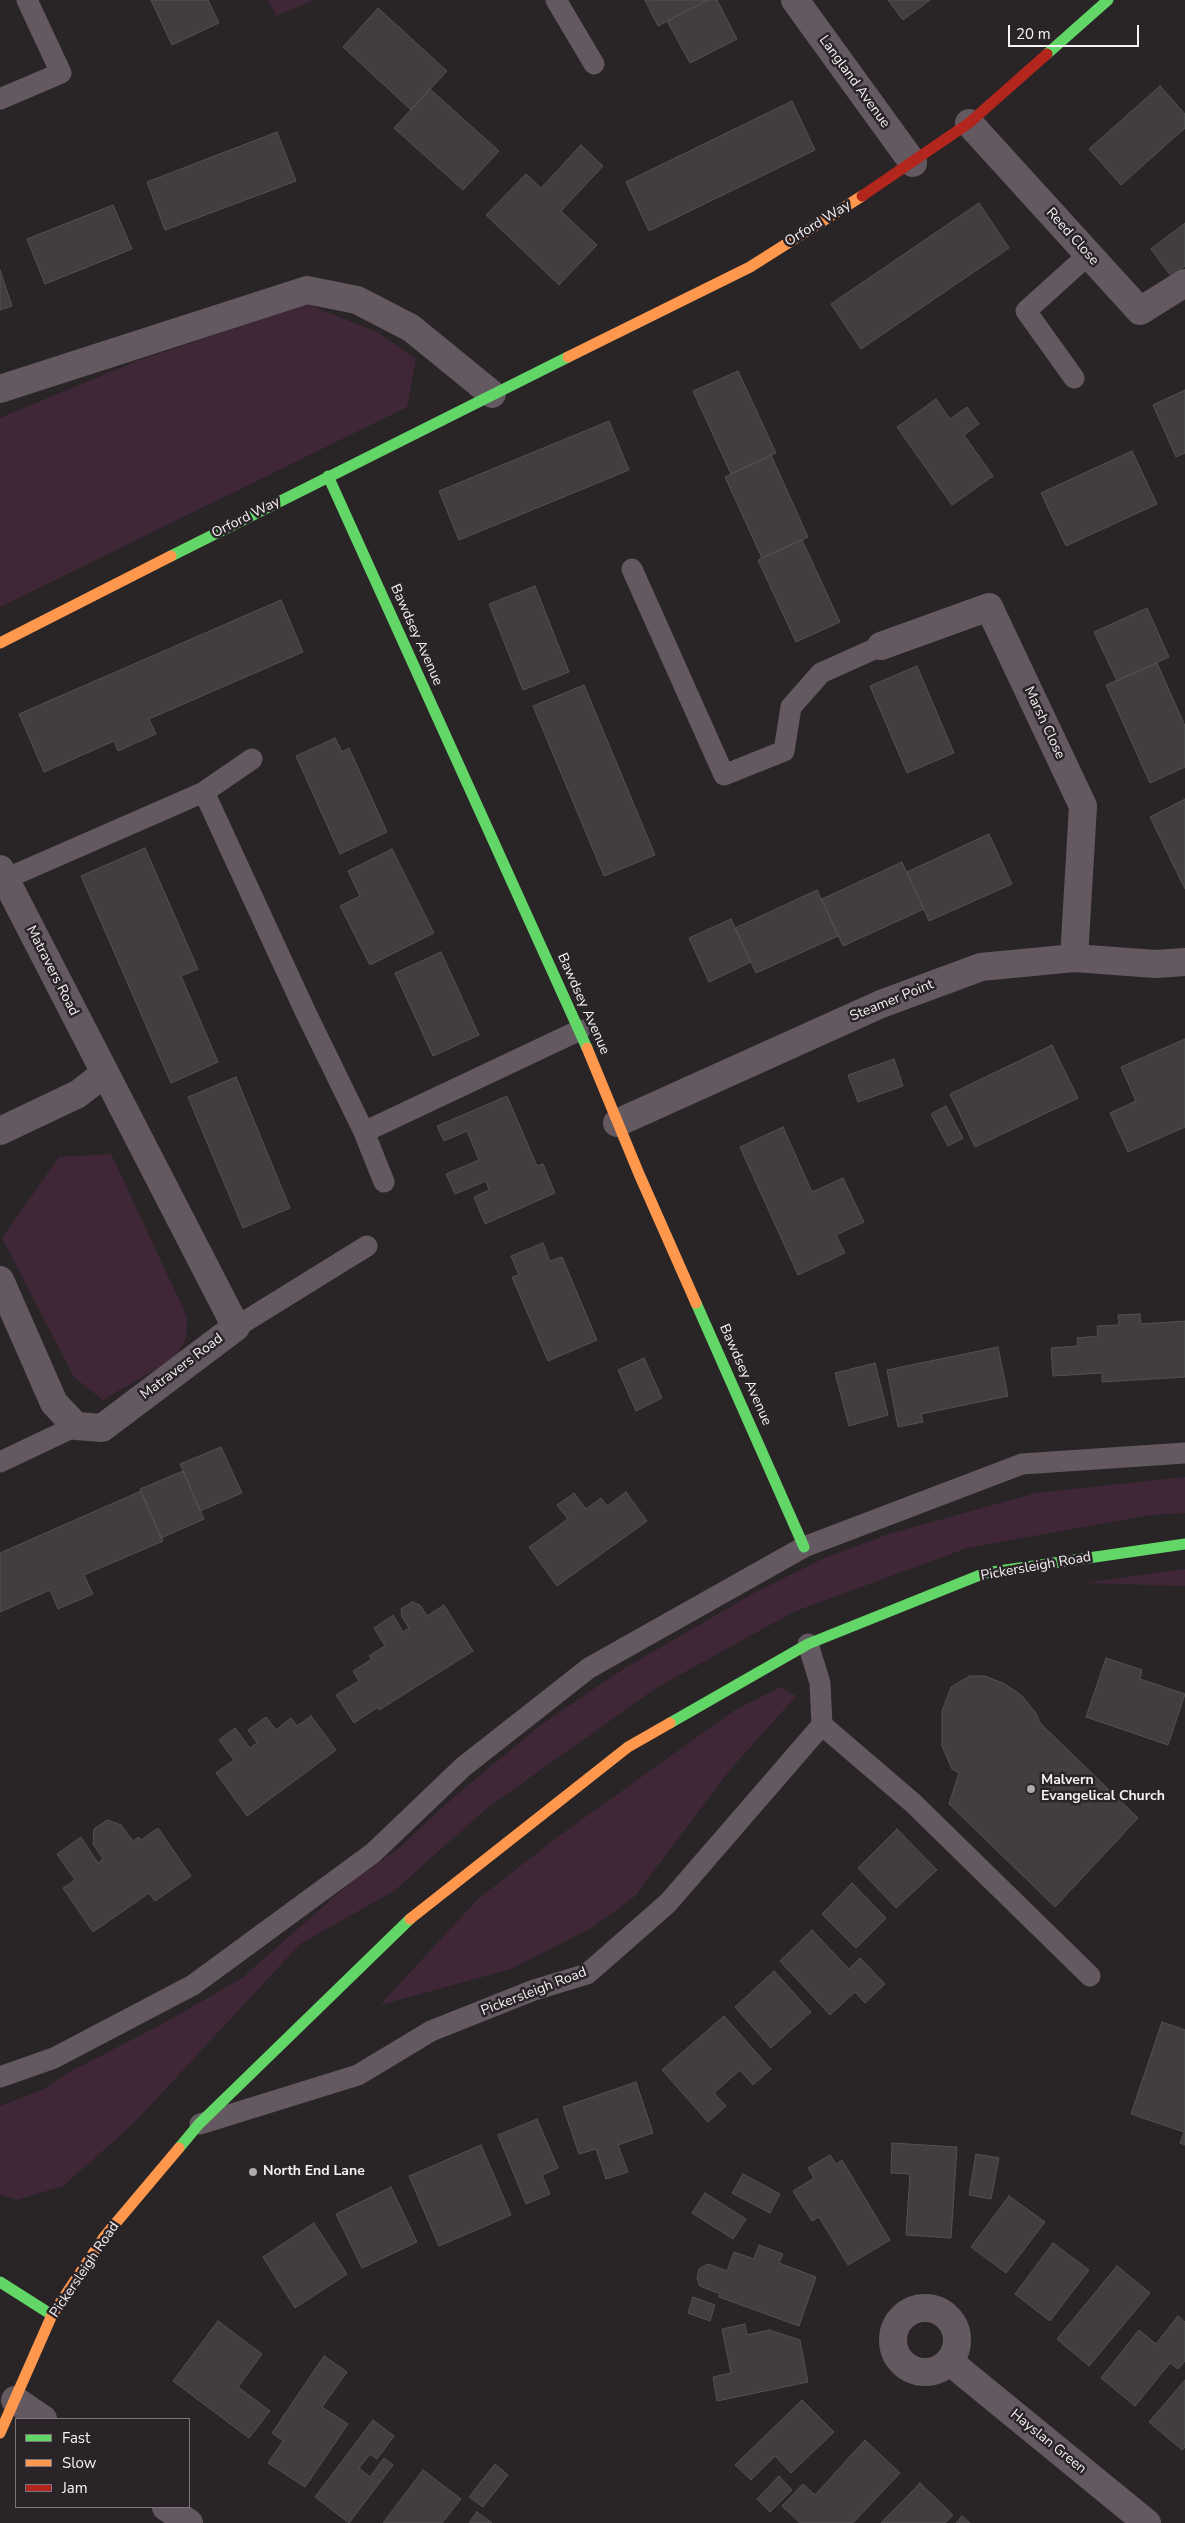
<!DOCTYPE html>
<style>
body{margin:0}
#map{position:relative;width:1185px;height:2523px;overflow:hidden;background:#292527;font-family:"Nunito Sans",sans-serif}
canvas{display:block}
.legend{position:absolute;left:15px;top:2418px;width:175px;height:90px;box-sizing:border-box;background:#2a2428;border:1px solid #7b767a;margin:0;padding:6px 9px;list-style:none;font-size:15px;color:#f5f1f4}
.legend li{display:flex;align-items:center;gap:10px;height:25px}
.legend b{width:25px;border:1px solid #7b767a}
.scale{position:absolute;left:1008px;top:25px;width:131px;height:22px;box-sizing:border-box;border:2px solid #f5f1f4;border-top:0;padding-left:6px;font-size:15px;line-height:18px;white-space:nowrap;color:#f5f1f4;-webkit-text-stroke:4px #2a2428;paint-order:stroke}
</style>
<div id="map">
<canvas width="1185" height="2523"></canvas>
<ul class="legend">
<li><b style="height:6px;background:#63d668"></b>Fast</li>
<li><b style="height:6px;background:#ff974d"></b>Slow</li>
<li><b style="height:6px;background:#b3261e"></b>Jam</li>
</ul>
<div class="scale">20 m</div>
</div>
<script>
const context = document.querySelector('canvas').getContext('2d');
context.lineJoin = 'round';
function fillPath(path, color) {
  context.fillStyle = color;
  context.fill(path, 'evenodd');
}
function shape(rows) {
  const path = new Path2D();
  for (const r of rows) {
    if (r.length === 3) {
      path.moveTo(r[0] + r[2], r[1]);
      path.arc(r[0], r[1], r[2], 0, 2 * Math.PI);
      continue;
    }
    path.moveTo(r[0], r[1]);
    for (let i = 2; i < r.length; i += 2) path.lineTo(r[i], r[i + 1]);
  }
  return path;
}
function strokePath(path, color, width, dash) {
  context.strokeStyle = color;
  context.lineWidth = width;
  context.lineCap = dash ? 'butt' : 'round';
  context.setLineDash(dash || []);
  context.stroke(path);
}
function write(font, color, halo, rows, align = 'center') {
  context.font = font + ' "Nunito Sans",sans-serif';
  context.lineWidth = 5;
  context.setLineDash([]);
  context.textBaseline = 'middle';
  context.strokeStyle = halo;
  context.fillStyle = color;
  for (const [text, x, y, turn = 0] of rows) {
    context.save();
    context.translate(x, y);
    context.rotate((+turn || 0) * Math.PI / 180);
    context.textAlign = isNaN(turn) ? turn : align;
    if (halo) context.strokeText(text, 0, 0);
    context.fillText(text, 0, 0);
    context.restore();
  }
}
const green = shape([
 [268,0,314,0,276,16],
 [307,304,379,333,416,359,407,407,0,607,0,418,137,361],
 [111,1154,187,1317,186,1339,176,1357,103,1400,74,1377,2,1238,59,1157],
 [1185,1477,1185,1513,1150,1515,967,1548,793,1612,656,1688,487,1808,394,1891,300,1944,133,2124,63,2186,17,2200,0,2194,0,2106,42,2090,68,2073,166,2022,242,1978,351,1882,398,1849,454,1797,542,1724,625,1668,754,1593,822,1559,889,1534,1036,1493],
 [1185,1569,1185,1586,1084,1583],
 [781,1687,796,1696,729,1771,634,1897,593,1927,511,1969,380,2005,478,1899,559,1836,735,1710]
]);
const building = shape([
 [151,0,208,0,219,23,172,45,151,0],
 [645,0,706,0,706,1,658,26,645,0],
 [717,0,737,39,690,63,667,21,708,0,717,0],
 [888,0,930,0,903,20,888,0],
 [378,8,447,71,411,110,343,47,378,8],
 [1160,86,1185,114,1185,128,1121,185,1089,149,1160,86],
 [430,89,499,151,463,190,394,128,430,89],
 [792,101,815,150,649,231,626,182,792,101],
 [277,132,296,181,165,230,147,182,277,132],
 [581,145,603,166,561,211,597,245,559,285,486,215,526,174,541,188,581,145],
 [979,203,1009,248,861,349,831,304,979,203],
 [113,205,132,249,45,284,27,239,113,205],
 [1185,223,1185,266,1171,276,1151,249,1185,223],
 [0,270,12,306,0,310,0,270],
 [738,371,776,453,731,474,693,391,738,371],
 [1185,390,1185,453,1176,457,1153,405,1185,390],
 [936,399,950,419,967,407,979,424,964,435,993,476,952,505,897,427,936,399],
 [609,421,629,470,459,540,439,491,609,421],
 [1132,451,1157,504,1066,546,1041,493,1132,451],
 [771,455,808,537,762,558,725,477,771,455],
 [802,540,840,622,796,642,758,560,802,540],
 [535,586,569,672,523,690,489,604,535,586],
 [281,600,303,652,149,719,156,734,118,751,114,741,44,772,19,714,281,600],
 [1147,608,1169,657,1117,681,1094,632,1147,608],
 [1157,663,1185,726,1185,767,1150,783,1106,685,1157,663],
 [917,666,954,753,907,773,870,686,917,666],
 [584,685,655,855,604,876,533,706,584,685],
 [335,738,342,752,349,748,387,832,340,854,296,756,335,738],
 [1185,799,1185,889,1150,817,1185,799],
 [989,834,1012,884,929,921,907,872,989,834],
 [145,848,198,969,181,976,218,1062,171,1083,81,876,145,848],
 [392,849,434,933,370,965,340,906,360,896,348,871,392,849],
 [902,862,924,909,843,946,822,899,902,862],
 [817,890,838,936,756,973,735,928,817,890],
 [731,919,751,962,709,982,689,938,731,919],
 [441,952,479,1035,433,1056,395,973,441,952],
 [1185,1039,1185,1127,1128,1152,1110,1113,1136,1101,1121,1067,1185,1039],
 [1052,1045,1078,1098,975,1147,950,1094,1052,1045],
 [894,1059,903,1086,858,1102,848,1075,894,1059],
 [236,1077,290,1208,243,1228,188,1097,236,1077],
 [507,1096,537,1166,543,1164,555,1193,485,1224,474,1197,489,1190,486,1181,455,1194,446,1174,479,1160,467,1131,444,1141,437,1126,507,1096],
 [946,1106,963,1138,948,1146,931,1114,946,1106],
 [783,1127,812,1192,843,1178,864,1222,836,1235,845,1253,798,1275,740,1147,783,1127],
 [543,1243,550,1261,562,1257,597,1340,548,1361,512,1277,519,1275,511,1256,543,1243],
 [1140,1314,1141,1324,1185,1321,1185,1377,1102,1382,1102,1373,1053,1376,1051,1348,1078,1346,1077,1338,1098,1336,1097,1326,1119,1325,1118,1315,1140,1314],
 [998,1347,1008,1396,921,1414,923,1422,898,1427,887,1370,998,1347],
 [644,1358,662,1398,636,1411,618,1370,644,1358],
 [875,1363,888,1415,849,1426,835,1373,875,1363],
 [221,1447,242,1493,200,1511,180,1464,221,1447],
 [183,1471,204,1519,161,1538,140,1489,183,1471],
 [141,1491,163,1541,84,1575,93,1594,58,1609,50,1590,0,1612,0,1553,141,1491],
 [626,1492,647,1521,557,1586,529,1547,568,1519,557,1505,574,1493,586,1509,601,1498,607,1506,626,1492],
 [412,1602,420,1605,427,1616,444,1605,473,1651,379,1710,378,1707,354,1723,336,1695,359,1681,353,1671,372,1659,369,1656,385,1646,374,1628,393,1615,403,1632,409,1628,402,1617,401,1609,412,1602],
 [1106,1658,1142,1670,1140,1679,1185,1694,1168,1745,1086,1717,1106,1658],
 [970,1676,985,1676,1005,1684,1021,1695,1035,1712,1041,1724,1138,1818,1055,1907,949,1804,959,1773,952,1769,942,1746,942,1711,951,1687,970,1676],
 [311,1716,336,1750,247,1816,216,1773,234,1760,219,1740,235,1728,250,1748,257,1743,248,1730,266,1717,276,1730,291,1718,297,1726,311,1716],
 [107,1820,121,1825,133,1841,139,1837,141,1840,158,1828,191,1876,155,1901,149,1893,93,1932,63,1888,75,1880,57,1854,81,1837,98,1863,103,1859,93,1844,94,1829,107,1820],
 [897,1829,937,1870,896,1908,858,1868,897,1829],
 [852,1883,886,1918,856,1948,822,1914,852,1883],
 [812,1930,849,1969,860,1958,885,1984,865,2003,855,1992,830,2015,780,1961,812,1930],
 [774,1971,811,2012,771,2048,735,2007,774,1971],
 [724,2016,771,2069,753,2085,740,2070,714,2093,726,2106,708,2122,662,2070,724,2016],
 [1162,2022,1185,2030,1185,2145,1180,2143,1184,2132,1131,2114,1162,2022],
 [636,2082,653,2133,618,2145,628,2172,606,2179,596,2149,579,2154,563,2107,636,2082],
 [537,2119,558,2168,542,2175,550,2194,526,2204,498,2135,537,2119],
 [892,2143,957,2147,951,2238,906,2235,910,2174,891,2173,892,2143],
 [481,2145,511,2215,439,2246,409,2176,481,2145],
 [976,2154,999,2158,991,2199,969,2195,976,2154],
 [830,2155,836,2164,842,2160,890,2240,848,2265,819,2217,812,2221,793,2191,814,2178,808,2168,830,2155],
 [743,2174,780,2194,770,2213,732,2193,743,2174],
 [391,2187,417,2242,362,2268,336,2214,391,2187],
 [705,2193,746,2219,733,2239,692,2213,705,2193],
 [1009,2196,1045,2222,1006,2273,971,2247,1009,2196],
 [314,2223,347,2274,295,2308,263,2257,314,2223],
 [1053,2243,1089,2270,1050,2321,1015,2294,1053,2243],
 [759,2245,783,2254,779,2263,816,2277,799,2326,719,2297,720,2294,700,2286,697,2278,699,2269,708,2264,727,2271,734,2252,754,2259,759,2245],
 [1117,2266,1150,2293,1089,2366,1057,2339,1117,2266],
 [693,2297,715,2305,710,2321,688,2313,693,2297],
 [1178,2316,1185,2322,1185,2361,1178,2369,1170,2363,1135,2406,1101,2378,1139,2330,1156,2344,1178,2316],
 [218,2321,262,2354,238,2387,270,2411,249,2438,173,2381,218,2321],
 [745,2324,747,2335,769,2330,800,2340,808,2382,717,2401,713,2377,731,2373,722,2329,745,2324],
 [324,2356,347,2372,322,2407,348,2424,305,2487,268,2463,283,2441,272,2433,324,2356],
 [1185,2380,1185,2447,1182,2450,1149,2422,1185,2380],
 [802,2400,834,2432,791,2473,775,2456,751,2480,735,2465,802,2400],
 [373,2420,394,2436,377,2459,370,2454,359,2468,370,2477,384,2458,393,2465,349,2523,315,2497,373,2420],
 [865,2440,900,2473,853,2523,800,2523,782,2506,803,2484,815,2495,865,2440],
 [495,2464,508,2475,483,2507,469,2497,495,2464],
 [423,2470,461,2499,442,2523,383,2523,423,2470],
 [779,2476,792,2490,770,2512,757,2499,779,2476],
 [920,2483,953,2515,945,2523,881,2523,920,2483],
 [477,2512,492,2523,469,2523,477,2512],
 [962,2516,970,2523,956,2523,962,2516]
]);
const lane = shape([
 [556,0,594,64],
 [0,99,61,73,27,0],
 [1074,378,1026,311,1088,255],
 [632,569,724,775,784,751,791,707,821,673,881,646],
 [204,792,305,1011,364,1132,384,1182],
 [5,879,204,792,252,759],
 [364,1132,580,1030],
 [236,1327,367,1246],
 [0,1462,76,1426],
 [822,1725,913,1803,1090,1976],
 [0,2077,54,2058,193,1985,373,1853,463,1767,589,1668,804,1547,1022,1464,1185,1453],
 [200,2124,358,2075,431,2031,534,1990,587,1974,668,1903,822,1725,820,1683,808,1644]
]);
const street = shape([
 [795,0,913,163],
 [969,123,1140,311,1185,283],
 [0,389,307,290,357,300,411,328,492,394],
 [881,646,989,607,1083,806,1074,958],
 [0,869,236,1327,102,1428,76,1426,54,1403,0,1280],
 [617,1123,881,1004,981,967,1074,958,1156,964,1185,962],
 [0,1131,78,1094,105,1073],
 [925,2340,32],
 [950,2362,1147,2523],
 [15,2400,43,2419],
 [166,2507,189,2523]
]);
const fast = shape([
 [1047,54,1108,0],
 [328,476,587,1048],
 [171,556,568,357],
 [696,1303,804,1547],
 [670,1723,808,1644,985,1573,1185,1544],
 [179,2148,199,2124,410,1919],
 [0,2282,52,2315]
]);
const slow = shape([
 [568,357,750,267,862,196],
 [0,643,171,556],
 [587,1048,639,1174,696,1303],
 [410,1919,628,1747,670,1723],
 [0,2433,52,2315,104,2237,179,2148]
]);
const jam = shape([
 [862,196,969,123,1047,54]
]);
const markers = [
 [1031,1789,5,"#aeaaac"],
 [253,2172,5,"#aeaaac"]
];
const streetNames = [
 ["Langland Avenue",854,82,54],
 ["Orford Way",818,224,-32],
 ["Reed Close",1072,237,48],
 ["Orford Way",246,518,-27],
 ["Bawdsey Avenue",416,635,66],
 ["Marsh Close",1044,723,65],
 ["Matravers Road",52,971,63],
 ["Steamer Point",892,1001,-22],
 ["Bawdsey Avenue",583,1004,66],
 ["Matravers Road",182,1367,-37],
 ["Bawdsey Avenue",745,1375,66],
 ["Pickersleigh Road",1036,1567,-10],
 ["Pickersleigh Road",534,1992,-21],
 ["Pickersleigh Road",85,2270,-56],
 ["Hayslan Green",1048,2442,39]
];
const poiNames = [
 ["Malvern",1041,1781],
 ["Evangelical Church",1041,1797],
 ["North End Lane",263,2172]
];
fillPath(green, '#402738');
fillPath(building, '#423e40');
strokePath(building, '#535052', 1);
strokePath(lane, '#645961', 21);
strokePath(street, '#645961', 28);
strokePath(fast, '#63d668', 11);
strokePath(slow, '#ff974d', 11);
strokePath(jam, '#b3261e', 11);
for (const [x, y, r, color] of markers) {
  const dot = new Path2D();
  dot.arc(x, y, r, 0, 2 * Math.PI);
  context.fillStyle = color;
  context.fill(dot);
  strokePath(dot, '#2a2428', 2);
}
write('14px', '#f5f1f4', '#2a2428', streetNames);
write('bold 14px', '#f5f1f4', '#2a2428', poiNames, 'left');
</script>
